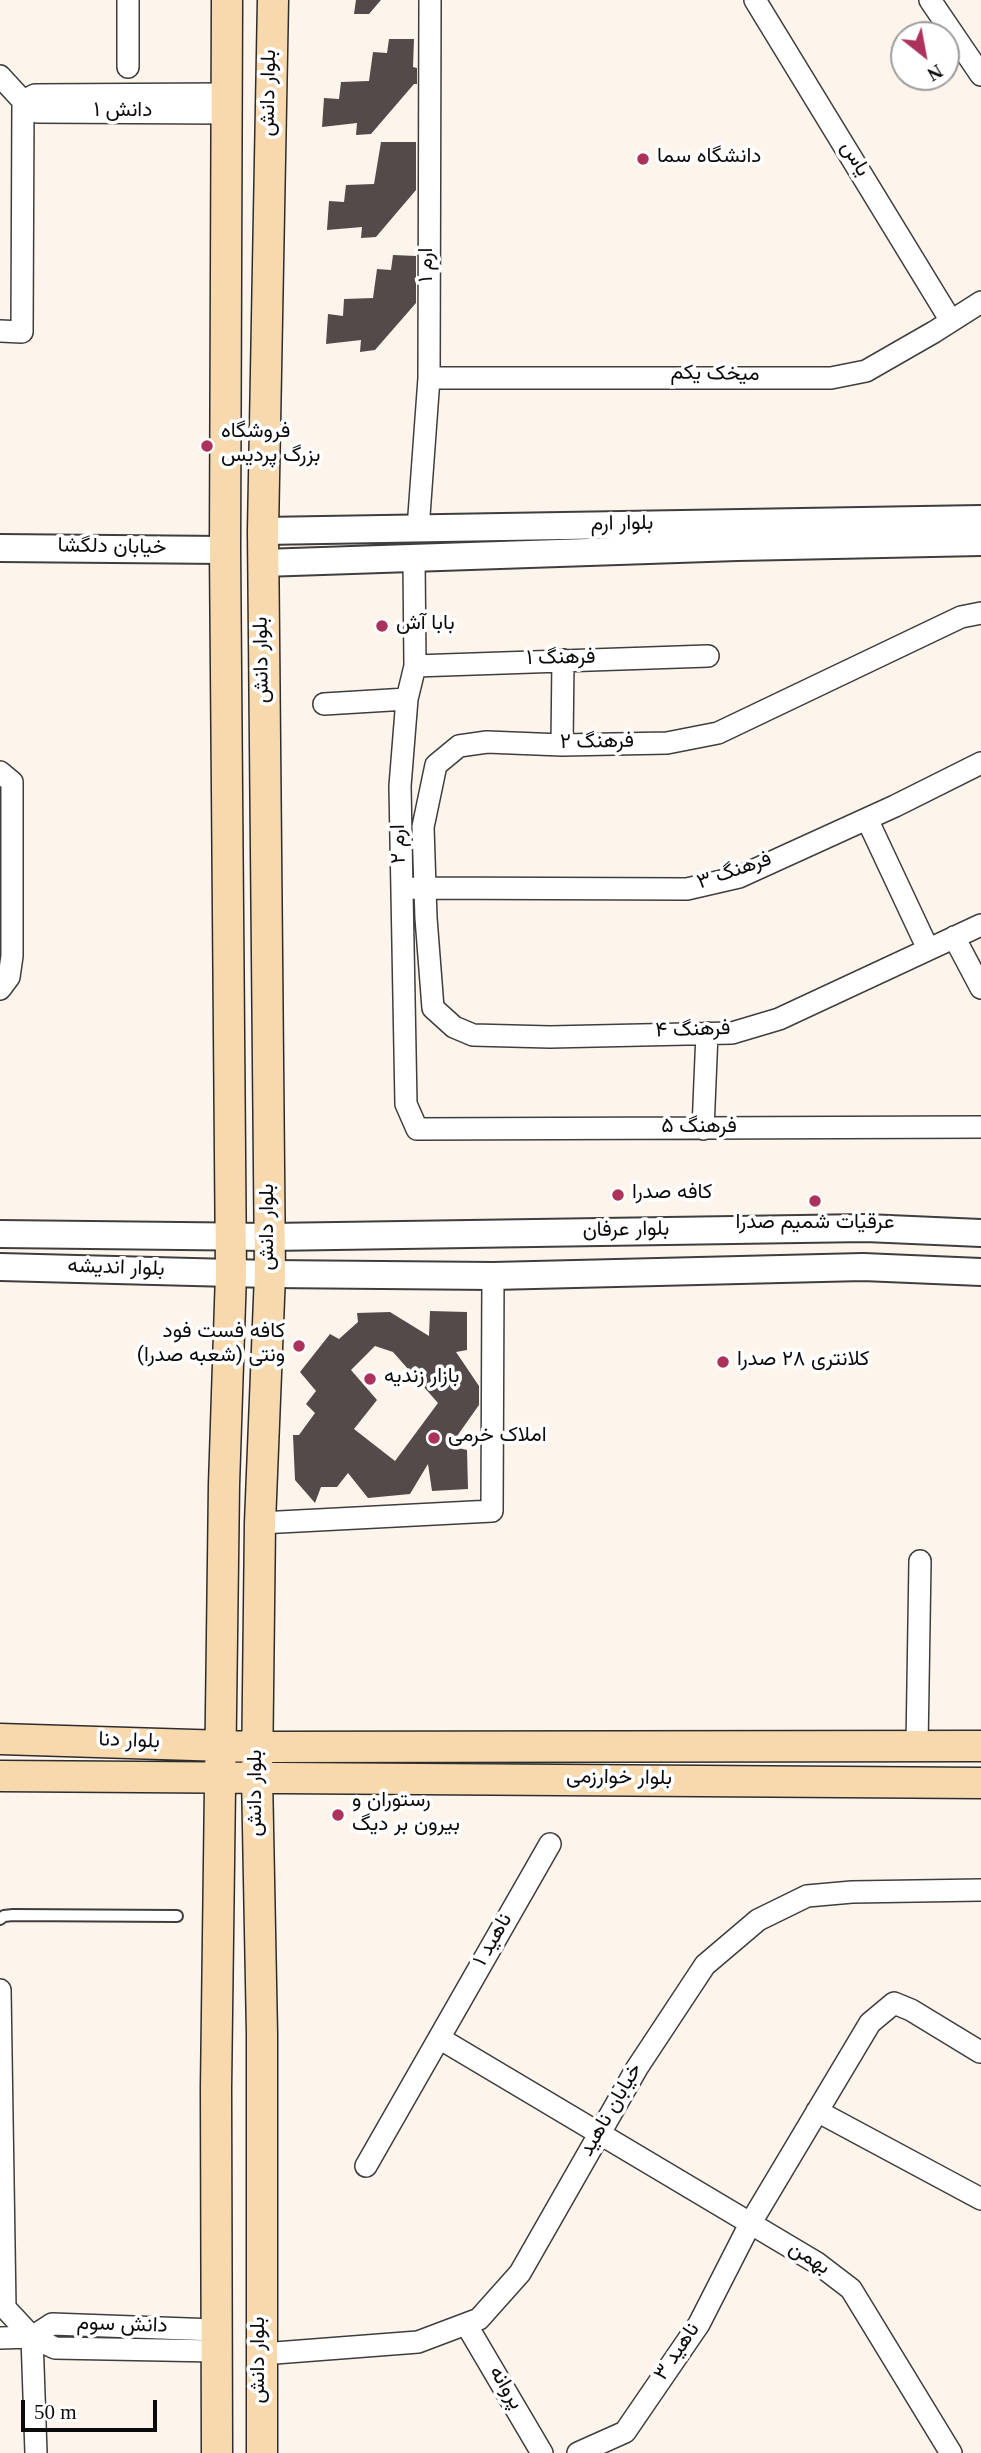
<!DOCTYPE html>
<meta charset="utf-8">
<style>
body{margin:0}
#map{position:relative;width:981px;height:2453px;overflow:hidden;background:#fdf5ec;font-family:Georgia,serif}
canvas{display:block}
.north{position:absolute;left:890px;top:21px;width:70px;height:70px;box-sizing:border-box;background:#fff;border:2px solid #9d9d9d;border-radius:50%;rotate:149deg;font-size:19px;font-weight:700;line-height:28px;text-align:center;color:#0b0b0b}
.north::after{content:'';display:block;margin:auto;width:24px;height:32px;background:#ad325b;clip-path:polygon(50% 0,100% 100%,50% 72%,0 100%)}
.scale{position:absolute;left:21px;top:2400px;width:136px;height:32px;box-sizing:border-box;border:4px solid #0b0b0b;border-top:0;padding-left:9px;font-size:21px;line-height:24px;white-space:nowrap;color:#0b0b0b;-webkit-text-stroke:5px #fff;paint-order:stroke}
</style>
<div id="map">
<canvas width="981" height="2453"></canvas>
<div class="north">N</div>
<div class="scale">50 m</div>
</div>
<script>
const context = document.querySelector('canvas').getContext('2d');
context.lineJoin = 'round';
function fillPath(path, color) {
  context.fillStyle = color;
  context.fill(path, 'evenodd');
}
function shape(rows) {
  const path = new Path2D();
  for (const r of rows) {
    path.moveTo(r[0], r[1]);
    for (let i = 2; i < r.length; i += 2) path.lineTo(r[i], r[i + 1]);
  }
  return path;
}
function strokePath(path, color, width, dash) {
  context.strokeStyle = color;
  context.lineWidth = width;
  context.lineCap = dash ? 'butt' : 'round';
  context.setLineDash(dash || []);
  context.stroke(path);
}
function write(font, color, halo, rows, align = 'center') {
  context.font = font + ' Georgia,Vazirmatn,serif';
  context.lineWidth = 7;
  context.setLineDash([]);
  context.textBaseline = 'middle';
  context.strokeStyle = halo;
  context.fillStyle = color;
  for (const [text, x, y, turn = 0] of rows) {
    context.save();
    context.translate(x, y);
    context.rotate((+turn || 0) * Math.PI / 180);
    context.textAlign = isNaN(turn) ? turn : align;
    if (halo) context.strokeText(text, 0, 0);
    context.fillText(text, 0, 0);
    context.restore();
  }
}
const building = shape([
 [356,0,381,0,369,14,354,14],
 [389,39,414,39,413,67,417,68,417,84,414,84,371,134,356,135,357,123,322,127,324,98,339,99,341,82,369,81,373,52,387,53],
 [381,142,416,142,416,190,376,237,361,238,362,227,327,230,329,201,344,202,346,185,374,184],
 [393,255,416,256,416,303,375,350,360,352,361,340,326,344,328,314,343,316,344,299,373,298,377,269,391,270],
 [430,1311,467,1312,467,1350,456,1352,479,1386,479,1405,450,1446,467,1450,468,1489,432,1491,428,1464,410,1494,368,1498,348,1473,337,1487,321,1487,315,1503,295,1480,293,1435,299,1435,315,1413,306,1404,316,1391,300,1372,330,1334,339,1339,358,1322,357,1313,390,1312,429,1336],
 [375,1346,393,1352,438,1403,395,1461,354,1429,377,1400,351,1370]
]);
const service = shape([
 [0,1919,4,1916,13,1915,177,1916]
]);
const minor = shape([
 [755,0,951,321],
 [930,0,981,75],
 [128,67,128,0],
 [0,76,23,101,37,112,227,113],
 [23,101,35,95,227,94],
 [0,331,22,332,23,101],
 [429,378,831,378,866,371,934,332,981,302],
 [418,529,429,378,430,0],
 [414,559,415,666,407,699,400,786,406,1104,417,1129,981,1127],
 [981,613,961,617,718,733,667,743,562,745,487,742,459,746,436,765,423,827,426,918,433,1008,454,1027,473,1035,550,1037,732,1033,779,1019,981,925],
 [415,666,708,656],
 [324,704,407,699],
 [562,745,563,660],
 [0,772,12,782,12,956,9,977,0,989],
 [867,819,928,949],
 [411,888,687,889,739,877,895,806,981,763],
 [954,937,981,988],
 [703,1129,707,1033],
 [260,1523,492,1511,493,1276],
 [917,1746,920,1561],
 [0,1990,5,2308,32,2337],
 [439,2038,817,2263,851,2289,951,2453],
 [817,2111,981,2199],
 [366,2166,550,1844],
 [466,2324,542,2453],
 [32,2337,52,2324,215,2330],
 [32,2337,36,2453],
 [0,2338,32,2337,55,2348,215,2351],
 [262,2354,418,2342,479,2319,520,2273,637,2068,705,1965,758,1920,807,1896,852,1892,981,1890],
 [578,2453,625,2432,699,2324,750,2224,870,2023,894,2003,911,2010,980,2052]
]);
const tertiary = shape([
 [263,531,981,519],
 [0,548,225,550],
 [263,563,737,547,981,542],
 [0,1234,270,1237,866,1228,981,1233],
 [0,1267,270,1274,493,1276,863,1267,981,1272]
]);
const secondary = shape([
 [0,1739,258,1747,981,1746],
 [0,1776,981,1783],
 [217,2453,216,2088,224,1485,231,1273,225,550,227,0],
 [262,2453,262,2034,257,1776,260,1523,270,1274,263,531,273,0]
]);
const markers = [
 [643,159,7,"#ad325b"],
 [207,446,7,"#ad325b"],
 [382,626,7,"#ad325b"],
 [618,1195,7,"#ad325b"],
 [815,1201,7,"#ad325b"],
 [299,1346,7,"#ad325b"],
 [723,1362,7,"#ad325b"],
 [370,1379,7,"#ad325b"],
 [434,1438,7,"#ad325b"],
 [338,1815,7,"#ad325b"]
];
const streetNames = [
 ["بلوار دانش",271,93,-89],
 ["دانش ۱",123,113],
 ["یاس",853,160,59],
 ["ارم ۱",429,265,-90],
 ["میخک یکم",715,376,1],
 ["بلوار ارم",622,526,-1],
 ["خیابان دلگشا",112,549,1],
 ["بلوار دانش",264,660,-91],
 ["فرهنگ ۱",561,660,-1],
 ["فرهنگ ۲",597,744,-1],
 ["ارم ۲",401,844,-91],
 ["فرهنگ ۳",735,873,-19],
 ["فرهنگ ۴",693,1032,-2],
 ["فرهنگ ۵",699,1129],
 ["بلوار دانش",270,1227,-90],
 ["بلوار عرفان",626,1232,-1],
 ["بلوار اندیشه",116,1270,2],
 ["بلوار دنا",129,1743,2],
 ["بلوار خوارزمی",619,1780,1],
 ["بلوار دانش",258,1793,-90],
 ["ناهید ۱",495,1941,-60],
 ["خیابان ناهید",613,2111,-60],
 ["بهمن",808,2260,33],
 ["دانش سوم",122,2327,2],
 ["ناهید ۳",679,2353,-56],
 ["بلوار دانش",261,2360,-90],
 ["پروانه",504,2389,59]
];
const poiNames = [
 ["دانشگاه سما",657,159],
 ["فروشگاه",221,434],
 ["بزرگ پردیس",221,458],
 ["بابا آش",396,626],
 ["کافه صدرا",632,1195],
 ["عرقیات شمیم صدرا",815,1225,"center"],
 ["کافه فست فود",285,1334,"right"],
 ["ونتی (شعبه صدرا)",285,1358,"right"],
 ["کلانتری ۲۸ صدرا",737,1362],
 ["بازار زندیه",384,1379],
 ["املاک خرمی",448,1438],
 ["رستوران و",352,1803],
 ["بیرون بر دیگ",352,1827]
];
fillPath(building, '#534a49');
strokePath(service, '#3e3e3e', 14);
strokePath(minor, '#3e3e3e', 24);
strokePath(tertiary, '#3e3e3e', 30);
strokePath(secondary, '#2d2d2d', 33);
strokePath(service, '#fff', 10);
strokePath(minor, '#fff', 21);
strokePath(tertiary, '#fff', 26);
strokePath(secondary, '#f7d9ad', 30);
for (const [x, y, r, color] of markers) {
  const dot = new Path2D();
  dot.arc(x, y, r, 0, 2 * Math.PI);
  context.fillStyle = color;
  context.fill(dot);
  strokePath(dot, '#fff', 2.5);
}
write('21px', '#0b0b0b', '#fff', streetNames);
write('21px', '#0b0b0b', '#fff', poiNames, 'left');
</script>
